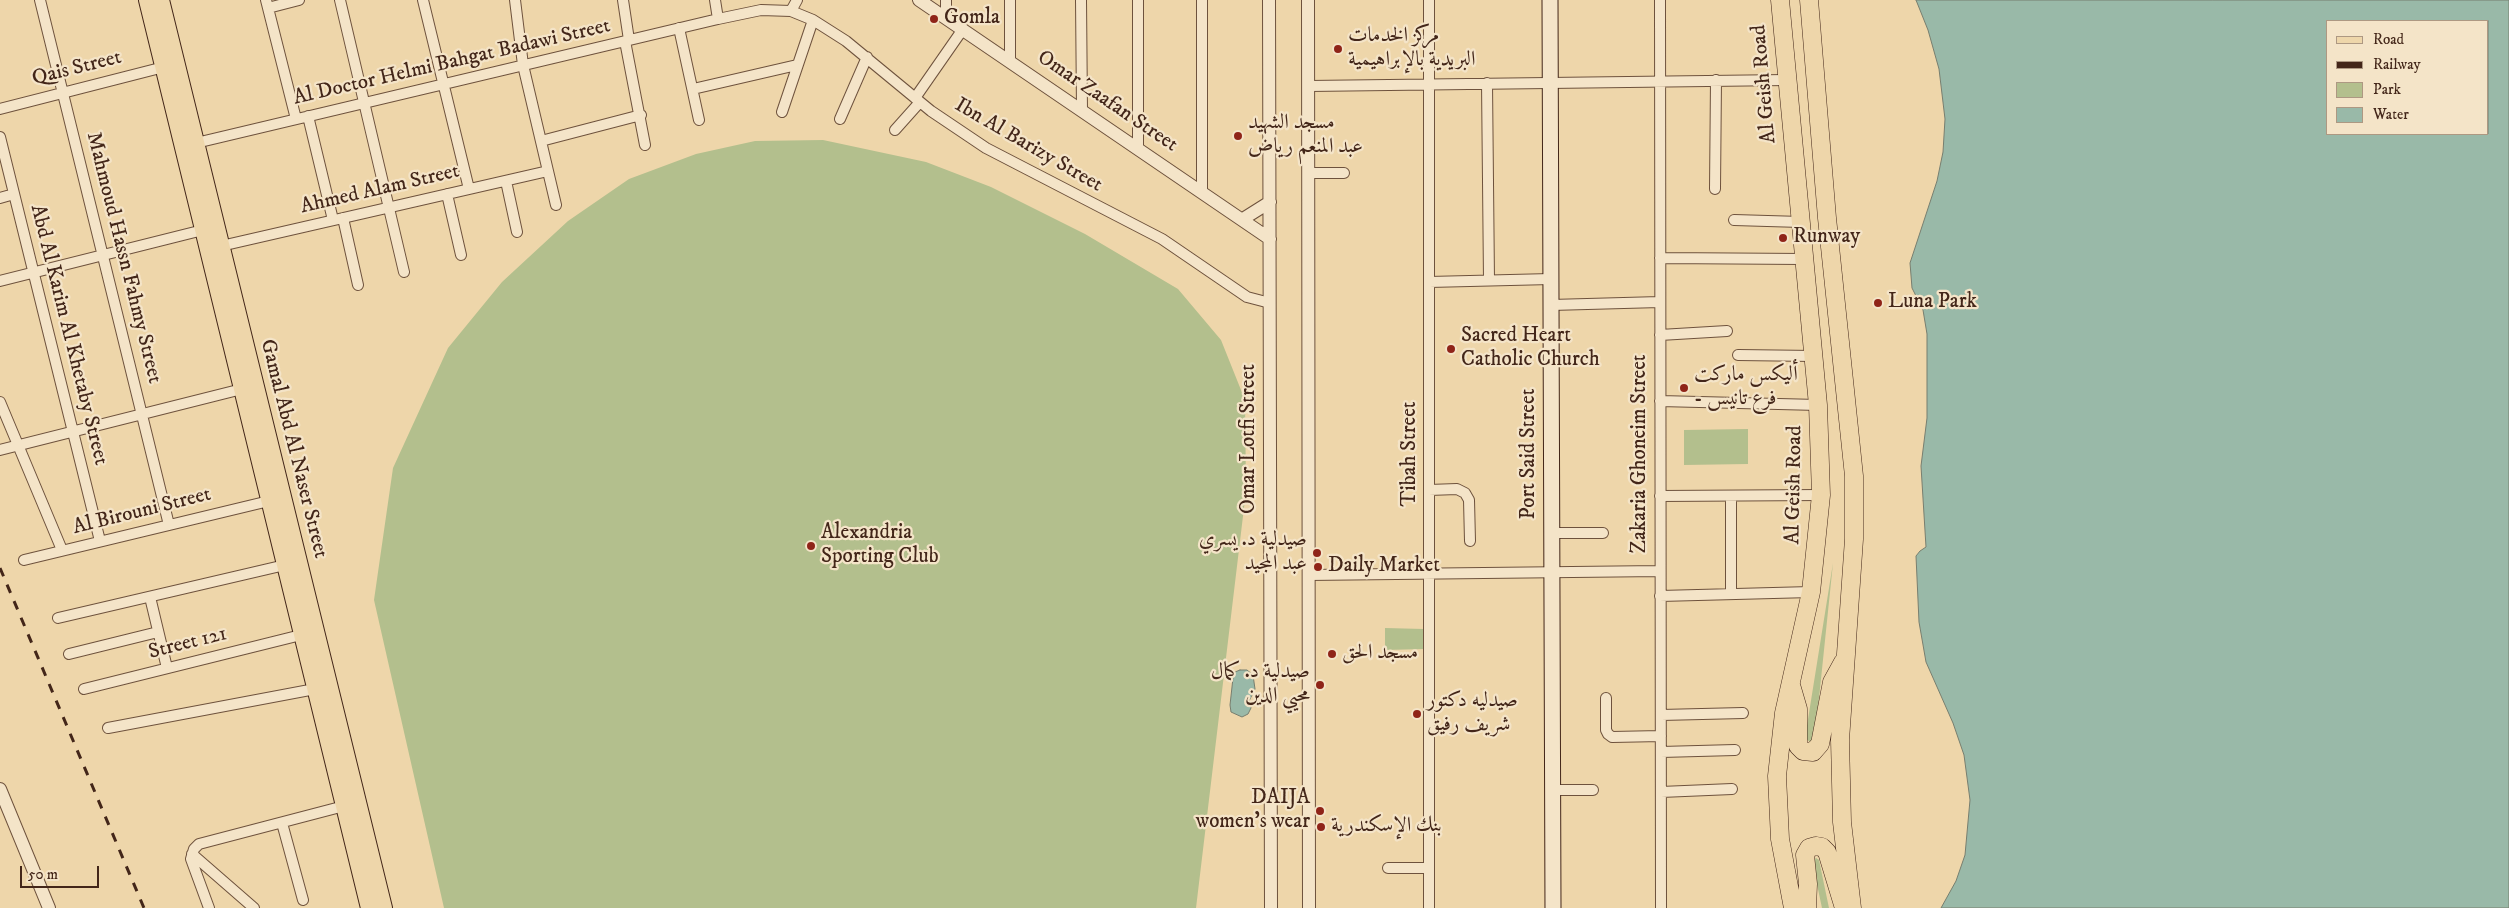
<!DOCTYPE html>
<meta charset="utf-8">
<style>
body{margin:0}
#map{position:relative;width:2509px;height:908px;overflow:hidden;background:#eed6aa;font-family:"IM FELL DW Pica",serif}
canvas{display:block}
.legend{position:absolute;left:2326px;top:20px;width:162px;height:115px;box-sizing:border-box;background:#f4e4c8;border:1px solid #ad9882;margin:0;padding:6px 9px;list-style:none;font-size:15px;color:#432619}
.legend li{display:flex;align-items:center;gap:10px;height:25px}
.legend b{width:25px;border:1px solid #ad9882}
.scale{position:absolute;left:20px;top:866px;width:79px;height:22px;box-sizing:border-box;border:2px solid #432619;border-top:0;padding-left:6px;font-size:15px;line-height:18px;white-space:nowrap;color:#432619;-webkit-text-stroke:4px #f4e4c8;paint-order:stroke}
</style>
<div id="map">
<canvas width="2509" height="908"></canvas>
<ul class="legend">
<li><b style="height:6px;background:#eed6aa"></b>Road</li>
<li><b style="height:6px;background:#432619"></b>Railway</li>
<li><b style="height:14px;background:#b3bf8d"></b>Park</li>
<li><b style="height:14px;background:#99b9a8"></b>Water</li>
</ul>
<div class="scale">50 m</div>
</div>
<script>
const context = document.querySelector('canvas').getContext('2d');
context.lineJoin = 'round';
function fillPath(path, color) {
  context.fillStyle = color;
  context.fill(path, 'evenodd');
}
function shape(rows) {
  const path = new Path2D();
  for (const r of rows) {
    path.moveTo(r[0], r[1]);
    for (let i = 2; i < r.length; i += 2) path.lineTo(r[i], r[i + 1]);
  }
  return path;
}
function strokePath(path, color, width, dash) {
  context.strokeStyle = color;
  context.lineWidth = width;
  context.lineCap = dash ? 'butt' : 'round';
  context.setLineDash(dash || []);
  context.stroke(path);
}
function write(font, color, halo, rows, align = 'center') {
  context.font = font + ' "IM FELL DW Pica",Amiri,serif';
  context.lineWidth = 4.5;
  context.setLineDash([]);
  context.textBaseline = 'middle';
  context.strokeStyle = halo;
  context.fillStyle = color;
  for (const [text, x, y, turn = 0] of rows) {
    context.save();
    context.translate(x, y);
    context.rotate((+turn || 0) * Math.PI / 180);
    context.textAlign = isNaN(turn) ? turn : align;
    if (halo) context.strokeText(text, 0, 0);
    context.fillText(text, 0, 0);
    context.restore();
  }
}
const green = shape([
 [823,140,926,162,991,187,1085,234,1178,289,1221,340,1245,400,1246,491,1196,908,444,908,374,600,393,468,448,348,502,282,568,221,629,179,696,154,755,141],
 [1748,429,1748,464,1684,465,1684,430],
 [1833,563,1815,737,1810,742,1805,738],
 [1385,628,1424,629,1425,649,1385,650],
 [1816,858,1819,860,1829,908,1822,908,1812,861]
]);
const water = shape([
 [1916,0,2509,0,2509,908,1941,908,1956,881,1965,855,1970,800,1964,755,1953,723,1926,662,1919,622,1916,556,1920,551,1926,547,1921,466,1927,418,1927,334,1923,310,1912,288,1910,263,1937,181,1943,152,1945,119,1939,69,1928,30,1916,0],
 [2488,21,2488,134,2328,134,2328,21,2488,21],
 [1240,670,1247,670,1253,675,1255,689,1249,701,1251,708,1248,714,1242,717,1231,712,1230,705,1233,678,1235,672,1240,670]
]);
const minor = shape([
 [40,0,169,525],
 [266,0,296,119],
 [340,0,404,272],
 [423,0,469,189],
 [515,0,523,65,556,205],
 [623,0,629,40],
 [715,0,718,19],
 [1010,0,1010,61],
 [1081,0,1082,109],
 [1202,0,1202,191],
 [1429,0,1429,908],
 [1660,0,1661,908],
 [268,8,299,0],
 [791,11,797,0],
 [946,18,946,0],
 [679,28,699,120],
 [625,41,645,145],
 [1487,83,1489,280],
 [1309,86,1787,80],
 [693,89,797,65],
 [915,98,963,29],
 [0,109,164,67],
 [782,112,813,20],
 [308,116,333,220],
 [840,119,867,57],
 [895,130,920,102],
 [0,137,100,541],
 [541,141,641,115],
 [196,143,718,19,761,10,791,11,813,20,846,41,931,111,986,148,1162,239,1247,297,1270,303],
 [1138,147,1138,0],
 [1309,173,1344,173],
 [506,181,517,232],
 [1715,189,1716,80],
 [447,194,461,255],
 [0,198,14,194],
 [343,218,358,285],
 [1734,220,1801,222],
 [221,246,548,171],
 [1660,258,1804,259],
 [0,281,203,230],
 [1429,282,1551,279],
 [1551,305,1660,302],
 [1660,335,1727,331],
 [1738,355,1814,356],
 [1660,401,1818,405],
 [0,402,62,550],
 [0,450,242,389],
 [1429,490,1457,489,1465,493,1469,500,1470,541],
 [1660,496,1821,495],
 [1731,496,1731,594],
 [1552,533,1603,533],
 [24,560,269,501],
 [1308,575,1660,571],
 [1660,596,1811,592],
 [150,597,167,668],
 [58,618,285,565],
 [69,654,158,632],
 [84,689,301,635],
 [1606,698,1606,730,1608,734,1612,737,1661,736],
 [1661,715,1743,713],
 [108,728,315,689],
 [1661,752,1735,750],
 [1553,790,1593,790],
 [1661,792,1732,789],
 [282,823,303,900],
 [192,854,254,908],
 [1388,868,1429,868],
 [209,908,191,859,194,849,199,844,348,805]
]);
const tertiary = shape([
 [919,0,1270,239],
 [1269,0,1271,908],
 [1308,0,1309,908],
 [1243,219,1270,202],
 [0,789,49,908]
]);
const secondary = shape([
 [1550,0,1553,908]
]);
const primary = shape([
 [147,0,369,908],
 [161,0,384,908]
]);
const trunk = shape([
 [1780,0,1818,405,1821,495,1811,592,1784,713,1777,776,1780,839,1793,908],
 [1809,0,1827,218,1854,476,1854,539,1840,740,1842,822,1852,908],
 [1791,685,1798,709,1798,746,1803,751,1813,752,1820,744,1832,682,1843,662],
 [1807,908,1808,884,1805,855,1809,848,1816,846,1822,847,1827,852,1844,908]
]);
const rail = shape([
 [0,568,144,908]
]);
const markers = [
 [934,19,5,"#8f2418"],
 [1338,49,5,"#8f2418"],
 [1238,136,5,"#8f2418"],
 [1783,238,5,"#8f2418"],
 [1878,303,5,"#8f2418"],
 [1451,349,5,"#8f2418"],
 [1684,388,5,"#8f2418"],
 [811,546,5,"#8f2418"],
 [1317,553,5,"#8f2418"],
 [1318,567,5,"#8f2418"],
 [1332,654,5,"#8f2418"],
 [1320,685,5,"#8f2418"],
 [1417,714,5,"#8f2418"],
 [1320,811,5,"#8f2418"],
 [1321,827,5,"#8f2418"]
];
const poiNames = [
 ["Gomla",944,19],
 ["مركز الخدمات",1348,37],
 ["البريدية بالإبراهيمية",1348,61],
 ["مسجد الشهيد",1248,124],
 ["عبد المنعم رياض",1248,148],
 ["Runway",1793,238],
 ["Luna Park",1888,303],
 ["Sacred Heart",1461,337],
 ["Catholic Church",1461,361],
 ["أليكس ماركت",1694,376],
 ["- فرع تانيس",1694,400],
 ["Alexandria",821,534],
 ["Sporting Club",821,558],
 ["صيدلية د. يسري",1307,541,"right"],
 ["عبد المجيد",1307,565,"right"],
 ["Daily Market",1328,567],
 ["مسجد الحق",1342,654],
 ["صيدلية د. كمال",1310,673,"right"],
 ["محيي الدين",1310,697,"right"],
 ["صيدليه دكتور",1427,702],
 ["شريف رفيق",1427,726],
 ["DAIJA",1310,799,"right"],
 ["women's wear",1310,823,"right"],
 ["بنك الإسكندرية",1331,827]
];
const streetNames = [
 ["Al Doctor Helmi Bahgat Badawi Street",452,63,-13],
 ["Qais Street",77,69,-14],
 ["Al Geish Road",1765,84,-95],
 ["Omar Zaafan Street",1107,102,34],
 ["Ibn Al Barizy Street",1028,146,30],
 ["Ahmed Alam Street",380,190,-13],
 ["Mahmoud Hassn Fahmy Street",123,258,76],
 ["Abd Al Karim Al Khetaby Street",68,335,76],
 ["Omar Lotfi Street",1250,439,-90],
 ["Gamal Abd Al Naser Street",293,449,76],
 ["Tibah Street",1411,454,-90],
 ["Port Said Street",1530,454,-90],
 ["Zakaria Ghoneim Street",1641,454,-90],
 ["Al Geish Road",1795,485,-89],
 ["Al Birouni Street",142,512,-14],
 ["Street 121",188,644,-14]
];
fillPath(green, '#b3bf8d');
fillPath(water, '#99b9a8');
strokePath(water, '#777e6f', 1);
strokePath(minor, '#6e523d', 12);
strokePath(tertiary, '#6e523d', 14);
strokePath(secondary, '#432619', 17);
strokePath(primary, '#432619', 18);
strokePath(trunk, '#432619', 19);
strokePath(minor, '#f4e4c8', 10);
strokePath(tertiary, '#f4e4c8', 12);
strokePath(secondary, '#f4e4c8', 15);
strokePath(primary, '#eed6aa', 16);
strokePath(trunk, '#eed6aa', 18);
strokePath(rail, '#432619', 3, [9, 9]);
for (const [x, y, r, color] of markers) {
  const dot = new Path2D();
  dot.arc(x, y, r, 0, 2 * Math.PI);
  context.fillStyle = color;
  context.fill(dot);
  strokePath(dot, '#f4e4c8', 2);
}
write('21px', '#432619', '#f4e4c8', poiNames, 'left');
write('21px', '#432619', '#f4e4c8', streetNames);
</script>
